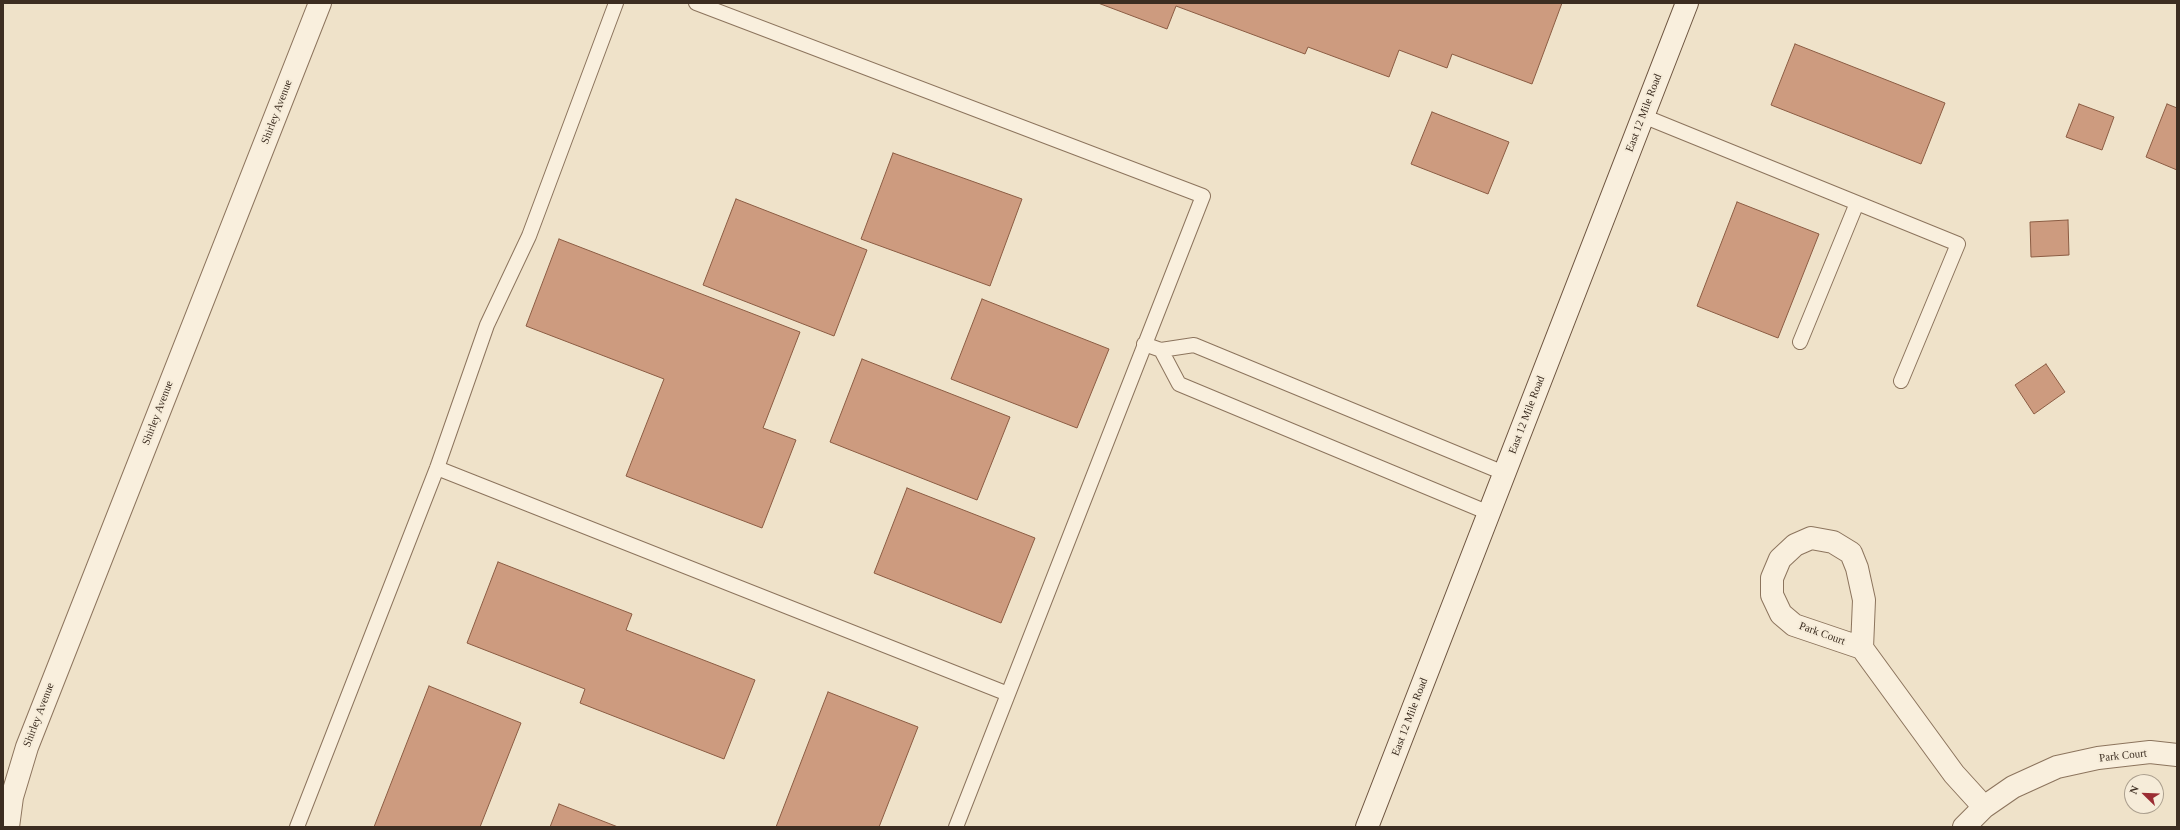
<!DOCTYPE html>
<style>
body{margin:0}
#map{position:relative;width:2180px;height:830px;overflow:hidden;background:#efe2c9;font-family:Georgia,serif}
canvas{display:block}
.frame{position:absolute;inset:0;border:4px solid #3c2d21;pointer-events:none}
.north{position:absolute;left:2124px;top:774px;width:40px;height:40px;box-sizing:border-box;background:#f6ecd9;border:1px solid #aca08f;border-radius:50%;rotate:293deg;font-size:11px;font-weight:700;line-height:16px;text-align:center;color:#3c2d21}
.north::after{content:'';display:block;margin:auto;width:14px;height:18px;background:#9b2d33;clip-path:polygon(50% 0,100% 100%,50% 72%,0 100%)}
</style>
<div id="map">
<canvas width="2180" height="830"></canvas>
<div class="frame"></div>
<div class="north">N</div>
</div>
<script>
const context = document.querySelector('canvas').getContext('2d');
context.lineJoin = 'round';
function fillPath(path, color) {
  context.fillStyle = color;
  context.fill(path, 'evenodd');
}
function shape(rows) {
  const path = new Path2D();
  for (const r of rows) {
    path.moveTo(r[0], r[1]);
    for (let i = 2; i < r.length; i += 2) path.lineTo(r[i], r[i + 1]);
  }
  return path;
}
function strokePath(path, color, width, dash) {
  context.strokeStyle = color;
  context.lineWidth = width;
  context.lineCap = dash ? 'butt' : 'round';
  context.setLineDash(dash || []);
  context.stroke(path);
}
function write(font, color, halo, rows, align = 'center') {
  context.font = font + ' Georgia,serif';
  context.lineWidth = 4;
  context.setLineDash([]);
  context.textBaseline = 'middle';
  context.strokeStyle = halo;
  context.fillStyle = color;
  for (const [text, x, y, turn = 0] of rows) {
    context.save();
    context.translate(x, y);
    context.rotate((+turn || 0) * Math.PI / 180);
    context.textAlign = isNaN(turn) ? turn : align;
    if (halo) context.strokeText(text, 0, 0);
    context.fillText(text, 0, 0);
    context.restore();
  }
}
const building = shape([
 [1098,3,1562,3,1532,84,1452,54,1447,68,1399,50,1389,77,1308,47,1305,54,1176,6,1167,29,1098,3],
 [1795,44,1945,103,1921,164,1771,105,1795,44],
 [2079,104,2114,117,2102,150,2066,137,2079,104],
 [2167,104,2177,108,2177,170,2146,157,2167,104],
 [1432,112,1509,142,1488,194,1411,164,1432,112],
 [893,153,1022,199,990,286,861,239,893,153],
 [736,199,867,250,834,336,703,285,736,199],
 [1737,202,1819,234,1778,338,1697,306,1737,202],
 [2068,220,2069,255,2031,257,2030,222,2068,220],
 [559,239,800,332,763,428,796,440,762,528,626,476,664,379,526,326,559,239],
 [982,299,1109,349,1077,428,951,379,982,299],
 [862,359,1010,417,977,500,830,442,862,359],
 [2046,364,2065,392,2034,414,2015,385,2046,364],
 [907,488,1035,538,1001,623,874,573,907,488],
 [498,562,632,614,626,630,755,680,724,759,580,703,585,689,467,643,498,562],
 [429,686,521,723,480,827,374,827,429,686],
 [828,692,918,727,879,827,776,827,828,692],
 [559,804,618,827,550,827,559,804]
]);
const service = shape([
 [696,3,1203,196,956,827],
 [1643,116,1958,244,1901,381],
 [1800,342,1857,203],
 [1144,344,1161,350,1194,345,1504,473],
 [1161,350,1179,384,1489,513],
 [437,468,1008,694],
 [297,827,437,468,487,325,529,236,616,3]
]);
const minor = shape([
 [1862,648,1794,625,1781,614,1772,595,1772,578,1780,559,1795,545,1811,538,1833,542,1851,553,1857,568,1864,600,1862,648,1954,774,1984,807],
 [8,827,12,797,27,747,320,3],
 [1964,827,1984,807,2013,787,2057,767,2098,758,2150,752,2177,755]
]);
const secondary = shape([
 [1367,827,1687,3]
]);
const streetNames = [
 ["Shirley Avenue",277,112,-69],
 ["East 12 Mile Road",1644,113,-69],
 ["Shirley Avenue",158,413,-69],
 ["East 12 Mile Road",1527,415,-69],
 ["Park Court",1822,634,20],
 ["Shirley Avenue",39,715,-69],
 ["East 12 Mile Road",1410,717,-69],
 ["Park Court",2123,756,-6]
];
fillPath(building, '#cd9b7f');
strokePath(building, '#8b5c43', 1);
strokePath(service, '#8c745d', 16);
strokePath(minor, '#8c745d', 24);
strokePath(secondary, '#6e5540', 24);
strokePath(service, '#f9efdd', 14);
strokePath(minor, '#f9efdd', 22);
strokePath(secondary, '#f9efdd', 22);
write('11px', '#3c2d21', '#f6ecd9', streetNames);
</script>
